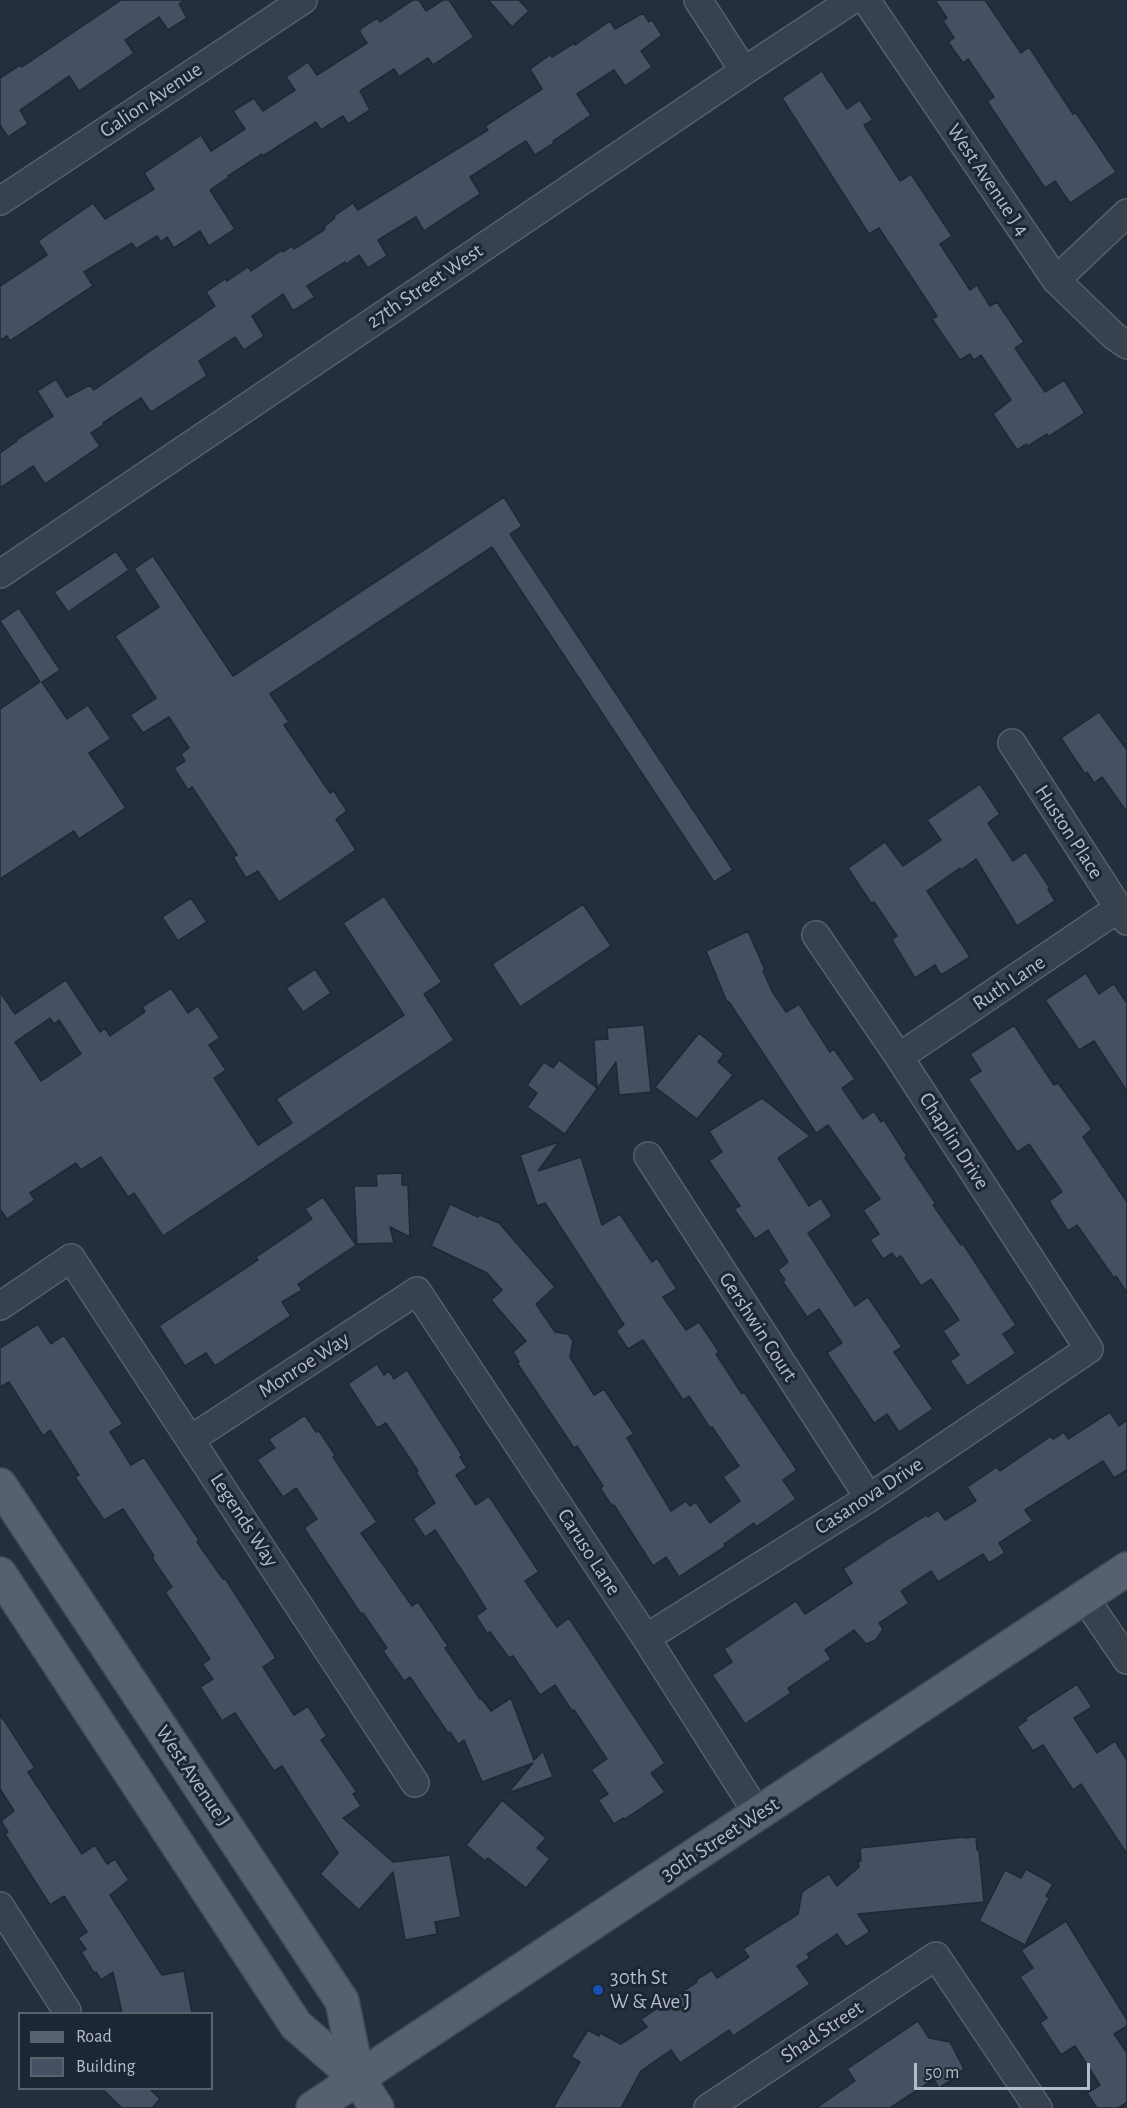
<!DOCTYPE html>
<style>
body{margin:0}
#map{position:relative;width:1127px;height:2108px;overflow:hidden;background:#242f3e;font-family:"Alegreya Sans",sans-serif}
canvas{display:block}
.legend{position:absolute;left:18px;top:2012px;width:195px;height:78px;box-sizing:border-box;background:#1d2633;border:2px solid #59626f;margin:0;padding:8px 10px;list-style:none;font-size:18px;color:#b4bcc9}
.legend li{display:flex;align-items:center;gap:12px;height:30px}
.legend b{width:30px;border:2px solid #59626f}
.scale{position:absolute;left:914px;top:2063px;width:176px;height:27px;box-sizing:border-box;border:3px solid #b4bcc9;border-top:0;padding-left:8px;font-size:18px;line-height:21px;white-space:nowrap;color:#b4bcc9;-webkit-text-stroke:4px #1d2633;paint-order:stroke}
</style>
<div id="map">
<canvas width="1127" height="2108"></canvas>
<ul class="legend">
<li><b style="height:8px;background:#56606e"></b>Road</li>
<li><b style="height:16px;background:#455162"></b>Building</li>
</ul>
<div class="scale">50 m</div>
</div>
<script>
const context = document.querySelector('canvas').getContext('2d');
context.lineJoin = 'round';
function fillPath(path, color) {
  context.fillStyle = color;
  context.fill(path, 'evenodd');
}
function shape(rows) {
  const path = new Path2D();
  for (const r of rows) {
    path.moveTo(r[0], r[1]);
    for (let i = 2; i < r.length; i += 2) path.lineTo(r[i], r[i + 1]);
  }
  return path;
}
function strokePath(path, color, width, dash) {
  context.strokeStyle = color;
  context.lineWidth = width;
  context.lineCap = dash ? 'butt' : 'round';
  context.setLineDash(dash || []);
  context.stroke(path);
}
function write(font, color, halo, rows, align = 'center') {
  context.font = font + ' "Alegreya Sans",sans-serif';
  context.lineWidth = 6;
  context.setLineDash([]);
  context.textBaseline = 'middle';
  context.strokeStyle = halo;
  context.fillStyle = color;
  for (const [text, x, y, turn = 0] of rows) {
    context.save();
    context.translate(x, y);
    context.rotate((+turn || 0) * Math.PI / 180);
    context.textAlign = isNaN(turn) ? turn : align;
    if (halo) context.strokeText(text, 0, 0);
    context.fillText(text, 0, 0);
    context.restore();
  }
}
const building = shape([
 [121,0,185,0,179,4,187,18,168,30,159,17,125,40,134,53,79,91,69,76,20,110,28,124,8,137,0,125,0,78,20,65,22,67,121,0],
 [413,0,419,0,426,11,443,0,449,0,474,37,433,65,428,58,399,77,394,69,360,91,370,110,348,124,343,116,321,130,316,122,263,156,262,154,228,176,229,177,210,190,235,229,209,246,200,231,174,248,167,237,161,242,157,236,136,249,132,243,84,272,93,286,10,341,7,336,0,340,0,286,47,255,38,241,93,203,105,219,154,189,144,173,201,135,211,151,245,129,233,111,254,98,263,111,295,90,286,77,308,62,317,75,367,43,359,31,361,30,360,29,377,18,380,22,413,0],
 [488,0,519,0,529,11,512,27,488,0],
 [935,0,985,0,1021,53,1029,47,1073,114,1076,113,1116,172,1070,203,1055,181,1045,188,987,101,994,97,968,59,963,63,948,42,954,38,943,21,947,18,935,0],
 [643,13,649,22,652,20,662,35,641,51,652,67,625,86,614,70,577,94,591,115,553,141,554,143,535,155,526,141,504,155,470,177,480,193,479,195,424,231,416,217,378,240,387,256,368,268,359,255,346,264,345,262,307,286,315,297,293,311,283,294,252,316,264,336,244,350,235,337,199,361,207,376,187,389,153,411,150,411,141,398,103,423,105,424,91,433,100,446,45,484,33,466,0,488,0,453,17,441,16,440,53,416,37,391,56,379,67,397,90,385,94,390,215,306,206,292,225,279,227,281,248,267,251,271,282,250,283,252,292,246,294,249,324,230,325,226,335,218,334,216,353,203,358,210,488,130,485,126,542,89,530,69,550,55,552,57,574,43,575,45,610,21,615,29,643,13],
 [822,71,847,109,860,100,873,120,864,125,900,181,911,174,952,236,940,244,970,290,977,285,990,306,997,302,1024,342,1015,348,1045,392,1064,380,1085,413,1048,437,1047,434,1028,446,1026,444,1017,450,993,414,1011,400,981,355,974,360,970,354,960,360,932,319,937,316,879,228,869,234,782,98,822,71],
 [504,497,522,526,510,534,733,870,714,882,492,547,270,694,289,722,284,725,330,793,334,791,347,811,336,819,356,850,279,902,258,871,246,878,233,857,237,855,192,787,188,790,174,768,185,761,181,754,189,748,169,717,143,733,130,715,156,698,115,636,159,607,134,569,153,556,233,676,504,497],
 [116,551,129,570,68,612,54,592,116,551],
 [19,608,60,670,42,682,67,719,88,705,111,739,89,753,126,808,79,839,74,831,0,879,0,709,40,682,0,621,19,608],
 [1099,712,1127,750,1127,812,1102,777,1094,783,1087,772,1085,774,1061,738,1099,712],
 [980,784,1000,814,988,823,1013,861,1026,852,1050,888,1048,889,1055,901,1017,926,976,859,961,870,960,868,927,891,970,957,941,975,935,965,915,978,892,940,897,936,874,902,871,903,848,868,885,842,903,866,941,840,927,820,980,784],
 [384,896,442,982,424,994,454,1040,163,1236,134,1193,128,1197,101,1157,81,1170,76,1163,30,1193,35,1200,7,1219,0,1209,0,992,15,1014,66,980,100,1032,105,1028,110,1036,145,1012,142,1007,171,988,188,1013,198,1006,220,1038,209,1045,226,1070,214,1078,258,1145,292,1123,276,1099,404,1015,343,923,384,896],
 [50,1018,54,1024,59,1020,81,1054,41,1081,15,1042,50,1018],
 [191,898,207,922,178,941,162,917,191,898],
 [583,904,611,946,520,1007,492,964,583,904],
 [748,931,765,970,763,971,772,991,786,1012,799,1004,830,1052,834,1049,855,1079,842,1088,863,1119,874,1111,881,1122,884,1120,907,1156,905,1158,936,1204,933,1205,961,1245,963,1244,1016,1325,1003,1334,1016,1353,967,1386,950,1361,959,1355,943,1331,959,1320,931,1279,921,1286,901,1256,896,1259,892,1253,883,1259,870,1240,879,1234,863,1210,880,1199,828,1125,816,1133,729,1002,727,1002,706,951,748,931],
 [315,969,331,993,303,1012,286,988,315,969],
 [1086,973,1099,994,1114,984,1127,1003,1127,1091,1094,1041,1079,1050,1045,1000,1086,973],
 [644,1025,651,1092,619,1095,616,1062,565,1134,527,1107,537,1093,527,1085,544,1062,553,1068,559,1060,597,1088,594,1040,608,1039,607,1028,644,1025],
 [1014,1025,1054,1085,1058,1083,1092,1129,1083,1137,1127,1202,1127,1293,1116,1276,1114,1278,1077,1225,1068,1231,1049,1201,1062,1192,1029,1144,1017,1152,968,1079,981,1071,970,1054,1014,1025],
 [699,1033,724,1054,718,1062,733,1075,697,1119,655,1087,699,1033],
 [762,1098,810,1136,778,1158,809,1206,821,1198,832,1216,808,1233,855,1306,868,1297,902,1347,894,1352,933,1409,899,1432,887,1414,874,1423,827,1353,842,1343,819,1309,807,1317,783,1282,785,1280,778,1270,788,1262,768,1230,755,1239,734,1209,740,1206,709,1161,722,1152,709,1131,762,1098],
 [559,1142,538,1171,581,1157,602,1225,620,1214,652,1262,657,1258,677,1289,663,1297,686,1330,699,1322,719,1352,716,1354,742,1394,744,1392,797,1470,783,1480,796,1499,756,1527,754,1523,724,1544,726,1546,679,1577,666,1557,653,1566,614,1505,612,1506,600,1488,603,1486,577,1446,574,1448,517,1363,519,1362,513,1352,526,1341,491,1300,502,1290,487,1273,431,1246,450,1204,478,1217,480,1215,499,1223,555,1287,536,1304,555,1332,568,1334,573,1341,570,1357,594,1395,604,1389,634,1434,627,1438,671,1511,686,1501,690,1506,696,1502,710,1523,740,1501,723,1477,739,1466,712,1427,710,1428,689,1396,683,1400,643,1340,628,1349,616,1331,624,1325,604,1294,545,1203,537,1206,520,1155,559,1142],
 [402,1173,402,1185,408,1185,410,1237,390,1227,394,1243,357,1244,354,1186,377,1186,376,1174,402,1173],
 [323,1197,356,1245,298,1284,302,1290,282,1302,291,1316,215,1366,206,1353,185,1366,159,1326,258,1260,256,1257,312,1219,305,1209,323,1197],
 [38,1324,51,1344,64,1335,123,1424,110,1432,131,1465,144,1457,199,1540,197,1542,223,1579,225,1578,276,1658,263,1667,294,1715,308,1706,327,1736,321,1740,357,1792,353,1794,361,1806,343,1818,393,1862,450,1855,461,1917,435,1922,437,1934,405,1940,393,1872,359,1910,320,1874,338,1853,282,1766,274,1771,235,1713,222,1721,200,1687,213,1679,202,1664,210,1659,165,1592,172,1587,152,1558,154,1556,123,1509,104,1520,75,1477,79,1475,50,1430,43,1436,9,1382,0,1387,0,1348,38,1324],
 [377,1364,384,1375,389,1371,394,1379,407,1370,462,1455,460,1457,467,1468,456,1475,476,1505,489,1496,539,1572,525,1581,557,1627,569,1618,665,1763,651,1773,665,1792,625,1819,623,1818,614,1824,598,1800,608,1794,591,1770,607,1759,574,1710,572,1711,555,1685,540,1695,513,1656,509,1658,490,1632,487,1633,476,1616,486,1609,466,1577,435,1530,425,1537,413,1519,435,1503,416,1472,418,1471,386,1423,377,1428,348,1384,377,1364],
 [1110,1412,1119,1426,1127,1420,1127,1470,1114,1478,1103,1461,1025,1510,1033,1521,999,1543,1005,1553,989,1563,983,1554,938,1582,931,1571,901,1591,909,1603,879,1623,883,1629,876,1640,866,1644,854,1630,825,1650,831,1659,788,1688,791,1693,745,1724,712,1675,732,1662,724,1649,796,1601,805,1614,852,1583,843,1569,891,1537,926,1515,928,1517,938,1510,945,1520,976,1501,967,1487,997,1467,1000,1471,1051,1436,1053,1439,1064,1432,1068,1439,1110,1412],
 [305,1415,316,1432,319,1431,335,1455,333,1457,377,1522,361,1533,412,1606,418,1602,448,1646,445,1648,480,1699,481,1698,491,1711,511,1698,534,1760,543,1751,553,1777,508,1793,533,1763,482,1782,464,1740,458,1744,450,1732,448,1733,410,1677,404,1681,383,1651,387,1648,363,1613,361,1614,304,1528,317,1519,296,1488,283,1497,257,1460,275,1448,269,1440,270,1438,305,1415],
 [1077,1684,1092,1707,1074,1718,1097,1753,1115,1741,1127,1760,1127,1854,1081,1784,1073,1790,1043,1745,1033,1751,1017,1727,1027,1720,1025,1718,1077,1684],
 [0,1714,35,1768,28,1772,82,1854,95,1845,107,1864,115,1859,129,1880,110,1895,162,1975,184,1971,192,2013,122,2013,113,1972,101,1980,96,1972,94,1973,81,1952,86,1949,78,1938,87,1932,64,1896,50,1905,36,1883,5,1834,8,1832,1,1821,14,1811,0,1789,0,1714],
 [502,1800,546,1838,537,1848,550,1859,526,1888,488,1858,485,1861,466,1845,502,1800],
 [964,1837,964,1838,976,1837,977,1850,979,1850,984,1902,858,1914,870,1932,846,1947,837,1934,807,1954,810,1958,797,1966,810,1984,733,2036,729,2030,680,2063,671,2050,641,2071,621,2108,553,2108,580,2062,571,2057,588,2030,599,2036,600,2033,621,2044,647,2027,641,2019,697,1982,696,1980,712,1970,717,1978,749,1957,743,1949,798,1914,802,1892,829,1874,837,1886,859,1867,858,1861,861,1861,860,1848,964,1837],
 [1026,1869,1053,1884,1046,1896,1049,1898,1025,1945,979,1921,1005,1870,1021,1878,1026,1869],
 [1066,1921,1127,2020,1127,2026,1114,2034,1127,2053,1127,2102,1118,2108,1097,2108,1087,2093,1100,2085,1075,2046,1061,2055,1040,2023,1047,2018,1020,1977,1033,1968,1021,1950,1066,1921],
 [918,2021,929,2038,950,2042,964,2069,955,2076,956,2077,939,2088,934,2079,890,2108,816,2108,855,2081,847,2069,918,2021],
 [101,2088,149,2088,160,2099,152,2108,122,2108,101,2088]
]);
const minor = shape([
 [698,0,744,71],
 [866,0,1056,280,1114,336,1127,345],
 [0,201,303,0],
 [1056,280,1127,213],
 [0,574,744,71,852,0],
 [1012,743,1127,921],
 [899,1057,1119,908],
 [648,1156,869,1498],
 [0,1306,71,1258,415,1783],
 [191,1439,417,1291,646,1638,758,1814],
 [1084,1597,1127,1660],
 [646,1638,869,1498,1089,1349,899,1057,816,935],
 [0,1906,67,2011],
 [708,2108,936,1956,1038,2108]
]);
const primary = shape([
 [0,1485,342,2001,358,2079],
 [0,1574,296,2025,358,2079,377,2108],
 [313,2108,1127,1569]
]);
const markers = [
 [598,1990,6,"#1a4fb4"]
];
const streetNames = [
 ["Galion Avenue",151,100,-34],
 ["West Avenue J 4",988,180,56],
 ["27th Street West",425,286,-34],
 ["Huston Place",1069,832,57],
 ["Ruth Lane",1009,983,-34],
 ["Chaplin Drive",954,1141,57],
 ["Gershwin Court",758,1327,57],
 ["Monroe Way",304,1365,-33],
 ["Casanova Drive",869,1496,-33],
 ["Legends Way",244,1520,57],
 ["Caruso Lane",589,1552,57],
 ["West Avenue J",193,1776,56],
 ["30th Street West",720,1839,-33],
 ["Shad Street",822,2032,-34]
];
const poiNames = [
 ["30th St",610,1978],
 ["W & Ave J",610,2002]
];
fillPath(building, '#455162');
strokePath(building, '#1f2835', 1.5);
strokePath(minor, '#565f6c', 30);
strokePath(primary, '#414a57', 36);
strokePath(minor, '#38414e', 27);
strokePath(primary, '#56606e', 33);
for (const [x, y, r, color] of markers) {
  const dot = new Path2D();
  dot.arc(x, y, r, 0, 2 * Math.PI);
  context.fillStyle = color;
  context.fill(dot);
  strokePath(dot, '#1d2633', 2);
}
write('21px', '#b4bcc9', '#1d2633', streetNames);
write('21px', '#b4bcc9', '#1d2633', poiNames, 'left');
</script>
